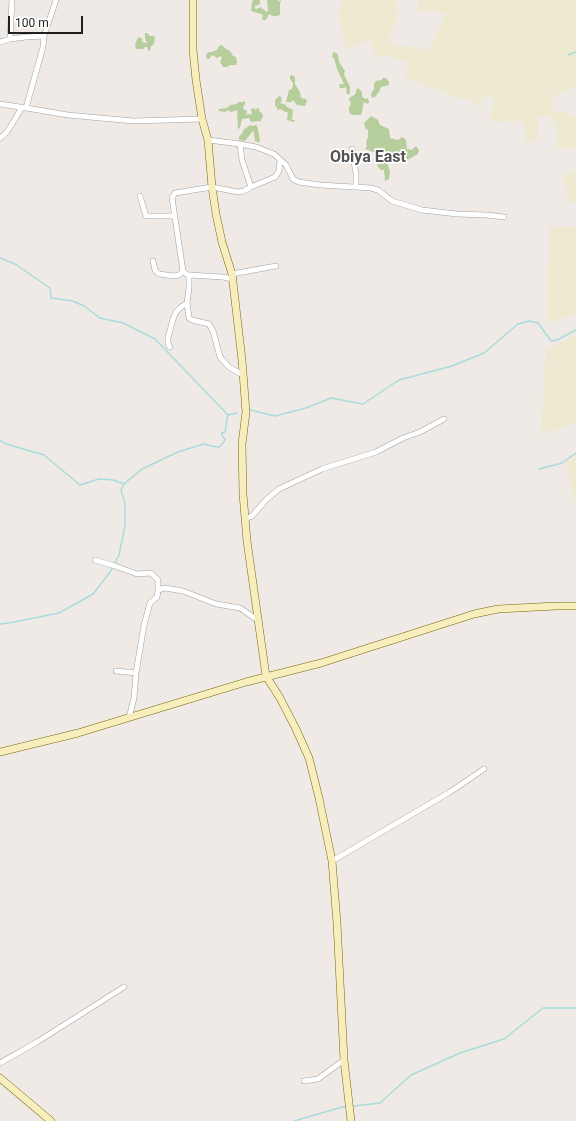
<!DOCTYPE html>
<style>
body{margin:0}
#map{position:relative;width:576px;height:1121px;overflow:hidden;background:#f0eae6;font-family:Roboto,sans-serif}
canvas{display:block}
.scale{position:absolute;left:8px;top:16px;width:75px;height:18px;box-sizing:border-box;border:2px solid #1f1f1f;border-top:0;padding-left:5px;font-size:12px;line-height:14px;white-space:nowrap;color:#1f1f1f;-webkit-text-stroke:3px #fff;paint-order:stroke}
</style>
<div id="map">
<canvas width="576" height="1121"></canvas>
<div class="scale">100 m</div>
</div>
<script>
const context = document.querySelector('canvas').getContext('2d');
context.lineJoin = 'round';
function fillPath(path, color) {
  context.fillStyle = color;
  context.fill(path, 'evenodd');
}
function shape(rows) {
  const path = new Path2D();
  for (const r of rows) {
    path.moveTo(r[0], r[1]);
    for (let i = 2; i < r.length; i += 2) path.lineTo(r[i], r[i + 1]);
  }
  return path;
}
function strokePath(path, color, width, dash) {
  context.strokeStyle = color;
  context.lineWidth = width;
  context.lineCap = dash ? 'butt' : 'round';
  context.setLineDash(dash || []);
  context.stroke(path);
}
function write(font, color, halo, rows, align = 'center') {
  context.font = font + ' Roboto,sans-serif';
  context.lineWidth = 3.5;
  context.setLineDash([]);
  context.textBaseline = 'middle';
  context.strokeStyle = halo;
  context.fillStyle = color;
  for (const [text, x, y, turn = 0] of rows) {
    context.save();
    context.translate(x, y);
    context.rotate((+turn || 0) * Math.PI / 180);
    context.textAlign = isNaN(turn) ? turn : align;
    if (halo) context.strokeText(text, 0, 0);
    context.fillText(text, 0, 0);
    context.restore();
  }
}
const farmland = shape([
 [343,0,395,0,399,14,387,43,428,50,439,30,446,12,417,11,418,0,576,0,576,87,553,96,553,109,572,116,576,115,576,148,572,149,556,148,556,122,551,122,551,115,539,117,537,143,524,141,524,123,520,121,492,122,490,119,491,110,493,103,495,99,486,95,475,107,471,100,456,97,405,78,409,63,386,54,377,59,370,40,345,49,338,11],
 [576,172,576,202,569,202,563,174],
 [549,227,576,227,576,314,548,323,548,293,549,256],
 [576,335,576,423,541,436,546,350],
 [576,457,576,500,573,500,566,462]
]);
const forest = shape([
 [253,0,260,0,260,4,255,6,255,8,256,9,261,7,262,9,264,9,266,12,268,11,268,9,267,0,278,0,279,2,280,0,281,0,280,4,280,15,276,16,273,16,269,14,266,20,262,20,263,15,261,14,251,11,252,2],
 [145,33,147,33,150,36,153,36,155,37,154,44,151,46,150,51,148,50,147,47,145,47,143,49,136,49,135,45,138,37,142,38,142,41,144,43,147,43,145,38],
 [222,45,226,49,230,51,233,56,236,57,237,62,236,65,230,65,227,67,223,67,220,62,222,58,220,56,217,58,212,55,209,59,207,59,206,56,208,52,211,52,217,50,219,46],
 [333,52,336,53,338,55,339,62,345,71,344,74,350,87,350,93,347,95,346,87,343,88,340,88,339,86,340,84,344,84,337,69,334,58,332,57],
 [292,75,295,77,295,84,300,92,301,98,306,99,307,101,305,106,297,105,293,100,291,102,286,102,289,90,292,89,293,85,293,83,290,79,290,76],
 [382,78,386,78,389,82,389,85,381,87,379,92,375,97,372,98,371,94,374,89,374,84,376,81,382,80],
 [358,88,362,92,362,96,365,99,368,98,369,102,368,104,364,102,363,105,363,108,361,115,353,115,350,114,349,111,349,107,351,104,349,99,350,97,353,96,356,93,356,90],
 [279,96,281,97,282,101,280,103,286,105,287,107,293,110,292,120,295,120,294,122,287,120,288,113,280,109,277,110,277,107,275,106,275,100],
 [244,101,245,102,245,104,243,107,244,110,246,110,247,112,246,115,249,114,252,115,251,109,254,108,255,110,258,108,259,109,260,112,262,113,263,116,261,121,251,122,249,118,242,119,240,128,238,129,237,110,231,112,228,110,225,112,219,111,219,109,227,108,230,105,237,104,238,102,242,102],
 [371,116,378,120,380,125,389,129,390,138,398,140,402,137,406,140,407,149,412,150,416,146,419,150,418,154,406,161,398,162,393,160,392,158,389,159,388,165,390,171,389,179,385,181,384,170,381,170,378,167,377,164,381,162,385,157,386,154,379,150,373,152,365,149,367,146,366,142,368,137,368,130,365,128,364,123],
 [250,125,252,126,256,125,258,128,258,132,259,134,260,142,257,142,255,141,254,133,253,131,245,141,239,140,239,137,243,132,243,130]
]);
const stream = shape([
 [568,55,576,52],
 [0,258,15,264,50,288,51,298,73,301,84,306,100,318,123,323,155,339,228,415],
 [250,410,275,416,306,408,331,398,363,404,399,380,452,366,484,353,518,324,529,321,538,323,551,341,557,340,576,330],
 [0,440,6,444,44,455,80,485,99,479,113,480,124,484],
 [539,469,562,463,576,453],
 [114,564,119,555,125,526,125,504,121,490,124,484,142,469,178,452,204,444,212,446,219,447,224,442,225,439,222,436,222,433,225,432,226,428,226,424,228,415,237,413],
 [0,624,9,623,59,613,93,594,110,572,113,567],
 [354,1106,380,1103,411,1075,460,1053,504,1039,543,1008,576,1008],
 [294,1121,346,1106]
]);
const street = shape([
 [10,39,12,0],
 [0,42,10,39,26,37,44,36,56,0],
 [0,104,26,108,68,115,133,121,202,119],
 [26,108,43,47,44,36],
 [0,138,7,132,14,121,22,107],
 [208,140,240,144,256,147,274,154,286,165,293,179,299,182,320,185,371,188,378,190,392,201,422,210,457,214,487,215,504,217],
 [240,144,242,160,251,187],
 [352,149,356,174,356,187],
 [140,196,146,216,174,216],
 [153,261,155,270,159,274,174,276,179,275,183,271],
 [232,274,276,266],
 [189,275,189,288,187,303,189,318,192,320,209,324,213,331,220,357,229,367,243,375],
 [232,279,223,277,189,275,186,274,183,271,172,198,175,193,212,187,238,192,244,191,251,187,275,177,279,171,280,160],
 [170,347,168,344,168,338,173,319,176,312,181,307,187,303],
 [245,519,252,516,266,500,279,489,322,469,376,452,403,438,420,432,444,419],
 [95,560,115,566,137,574,151,573,158,580,158,590,157,597,150,603,144,625,136,673,134,698,129,718],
 [158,590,165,588,183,591,216,604,240,608,259,621],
 [116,671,136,673],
 [332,861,450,792,484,769],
 [0,1063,37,1042,124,987],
 [304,1081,318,1079,344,1060]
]);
const secondary = shape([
 [193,0,193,50,196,80,202,119,208,140,212,187,216,214,222,242,232,274,242,360,246,412,242,444,243,494,247,541,266,676,280,698,296,729,309,758,319,798,332,861,337,923,344,1060,351,1121],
 [0,752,78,733,246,682,321,663,474,614,498,609,556,606,576,606],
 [0,1078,51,1121]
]);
const quarterNames = [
 ["Obiya East",368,158]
];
fillPath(farmland, '#eeead2');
fillPath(forest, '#b6ce9c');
strokePath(stream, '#a8dcdc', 1.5);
strokePath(street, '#a0a0a0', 6);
strokePath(secondary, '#746809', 8);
strokePath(street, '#fff', 5);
strokePath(secondary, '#f8edbc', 7);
write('bold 16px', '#525252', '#fff', quarterNames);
</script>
